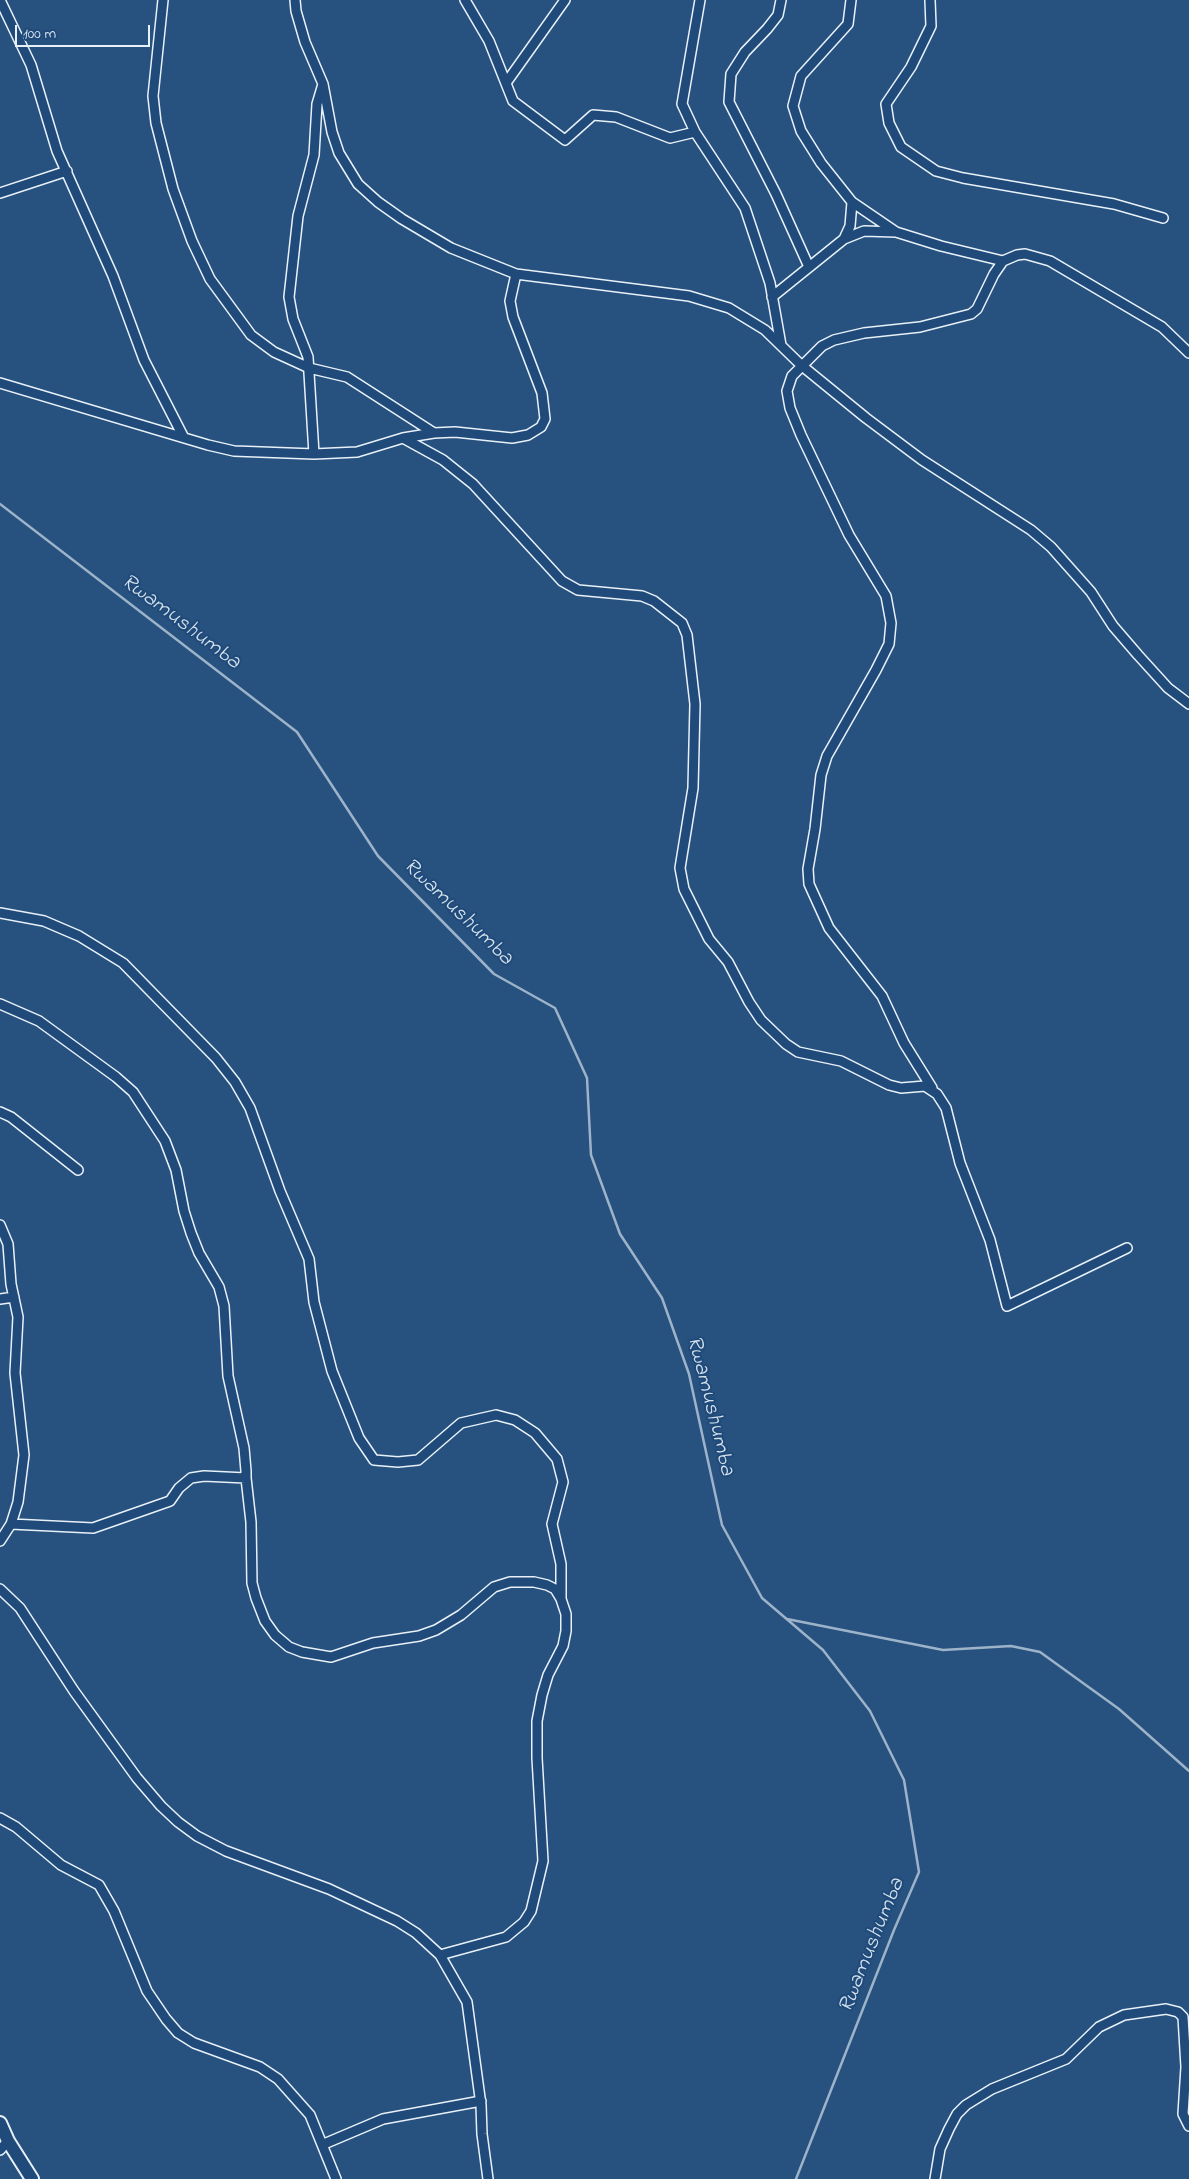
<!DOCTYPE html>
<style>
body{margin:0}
#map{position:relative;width:1189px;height:2179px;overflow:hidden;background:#27517f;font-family:"Indie Flower",sans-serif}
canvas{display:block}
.scale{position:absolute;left:15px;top:25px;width:135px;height:22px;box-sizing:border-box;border:2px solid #e8f1f8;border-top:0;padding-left:6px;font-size:15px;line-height:18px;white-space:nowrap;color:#e8f1f8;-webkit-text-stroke:4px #1f4a7a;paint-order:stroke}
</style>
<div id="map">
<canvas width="1189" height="2179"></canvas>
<div class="scale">100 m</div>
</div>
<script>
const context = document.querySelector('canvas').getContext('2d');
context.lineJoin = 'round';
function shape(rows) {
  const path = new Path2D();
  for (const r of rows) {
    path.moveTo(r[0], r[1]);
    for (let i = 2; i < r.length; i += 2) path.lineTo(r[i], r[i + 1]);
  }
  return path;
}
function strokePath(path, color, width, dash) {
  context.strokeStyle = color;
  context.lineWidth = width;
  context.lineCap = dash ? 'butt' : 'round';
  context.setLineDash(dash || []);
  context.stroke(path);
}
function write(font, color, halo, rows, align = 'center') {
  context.font = font + ' "Indie Flower",sans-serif';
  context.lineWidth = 4;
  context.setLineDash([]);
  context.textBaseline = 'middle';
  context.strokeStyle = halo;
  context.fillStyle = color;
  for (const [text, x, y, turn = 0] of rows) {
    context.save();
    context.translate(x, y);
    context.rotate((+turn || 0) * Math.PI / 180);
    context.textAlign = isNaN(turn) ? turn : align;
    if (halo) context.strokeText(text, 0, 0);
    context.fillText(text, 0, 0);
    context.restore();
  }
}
const stream = shape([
 [0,504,297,732,378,856,494,974,555,1008,587,1078,591,1155,620,1234,662,1298,689,1374,722,1525,762,1598,823,1650,870,1711,904,1780,919,1872,894,1930,796,2179],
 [787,1619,943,1650,1011,1646,1040,1652,1119,1709,1189,1771]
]);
const minor = shape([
 [0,0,31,65,57,151,113,276,144,360,183,436],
 [163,0,153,96,156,123,173,189,192,241,210,279,251,335,274,352,309,368,347,377,434,433],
 [295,0,296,11,305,42,323,84,332,132,339,153,358,184,378,202,402,219,451,248,516,274,689,296,729,308,765,330,801,365,866,418,922,460,1031,530,1051,547,1091,592,1113,626,1138,655,1168,688,1189,704],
 [465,0,489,41,513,101,565,140,593,115,616,117,670,138,695,132],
 [700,0,682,104,695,132,745,208,770,283,781,345],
 [781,0,778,15,767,29,745,52,731,74,729,102,776,194,809,267],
 [851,0,848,24,801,76,793,106,801,131,821,163,852,202,896,232,941,246,1003,261],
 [930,0,931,26,911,67,886,104,889,123,901,147,936,171,963,178,1114,204,1163,218],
 [506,83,565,0],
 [0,193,67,171],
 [844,239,864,231,896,232],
 [772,297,844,239,850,226,852,202],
 [0,383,208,445,234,451,314,454,357,452,403,438,434,433,455,432,512,438,528,435,541,427,545,419,542,393,513,317,510,301,516,274],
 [403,438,443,460,473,484,562,581,578,590,642,596,654,601,682,623,687,635,695,704,693,788,680,868,684,889,709,939,728,962,749,1002,761,1020,786,1044,798,1052,841,1061,889,1085,901,1088,925,1086,937,1094,946,1108,960,1163,990,1240,1007,1306,1127,1248],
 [314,454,308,357,293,319,289,297,298,216,314,155,317,104,323,84],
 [0,913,44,921,79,936,123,963,216,1058,235,1082,250,1108,280,1191,309,1259,314,1302,332,1371,359,1438,374,1460,398,1462,418,1460,461,1423,496,1415,515,1420,535,1433,557,1459,563,1482,552,1524,561,1564,561,1599],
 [0,1004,39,1021,116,1077,133,1092,165,1141,176,1170,184,1211,191,1233,199,1253,219,1287,224,1306,228,1376,244,1448,246,1471,246,1478,204,1476,191,1478,179,1488,170,1501,93,1528,11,1524,0,1541],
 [932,1088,904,1043,882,996,829,928,809,884,808,869,815,829,821,775,827,756,876,670,889,644,891,623,886,596,849,535,801,435,790,408,787,391,792,376,822,346,834,340,864,333,920,327,971,314,977,309,994,274,1003,261,1017,255,1025,254,1050,261,1162,327,1189,353],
 [0,1112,11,1117,78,1170],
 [0,1225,8,1244,11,1284,18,1317,15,1373,24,1455,18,1502,11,1524],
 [0,1299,14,1297],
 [246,1478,251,1522,252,1583,256,1598,265,1621,275,1635,289,1647,302,1652,331,1657,373,1643,419,1636,436,1630,461,1615,494,1587,510,1582,534,1582,547,1585,555,1589,561,1599,566,1614,566,1631,563,1646,548,1675,542,1695,537,1721,537,1758,543,1861,531,1911,524,1922,506,1937,440,1955],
 [0,1589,20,1608,74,1691,137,1778,161,1806,178,1822,197,1836,226,1851,329,1889,397,1921,416,1933,440,1955,467,2002,481,2105,482,2134,488,2179],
 [0,1818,16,1827,61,1865,99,1885,114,1911,147,1991,166,2019,178,2033,194,2043,260,2067,278,2079,310,2115,336,2179],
 [324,2144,383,2119,481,2101],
 [0,2150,8,2141],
 [935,2179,940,2149,949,2129,957,2114,966,2105,992,2089,1066,2059,1099,2027,1124,2015,1166,2009,1178,2012,1183,2017,1186,2067,1183,2114,1189,2126]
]);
const secondary = shape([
 [0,2123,8,2141,32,2179]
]);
const waterNames = [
 ["Rwamushumba",180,623,37],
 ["Rwamushumba",457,913,44],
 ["Rwamushumba",709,1406,76],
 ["Rwamushumba",873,1946,-68]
];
strokePath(stream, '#9db3c9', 2.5);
strokePath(minor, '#e8f1f8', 12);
strokePath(secondary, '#e8f1f8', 16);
strokePath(minor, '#1f4a7a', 9);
strokePath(secondary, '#1f4a7a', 12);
write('italic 22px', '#d5e2ec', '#1f4a7a', waterNames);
</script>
